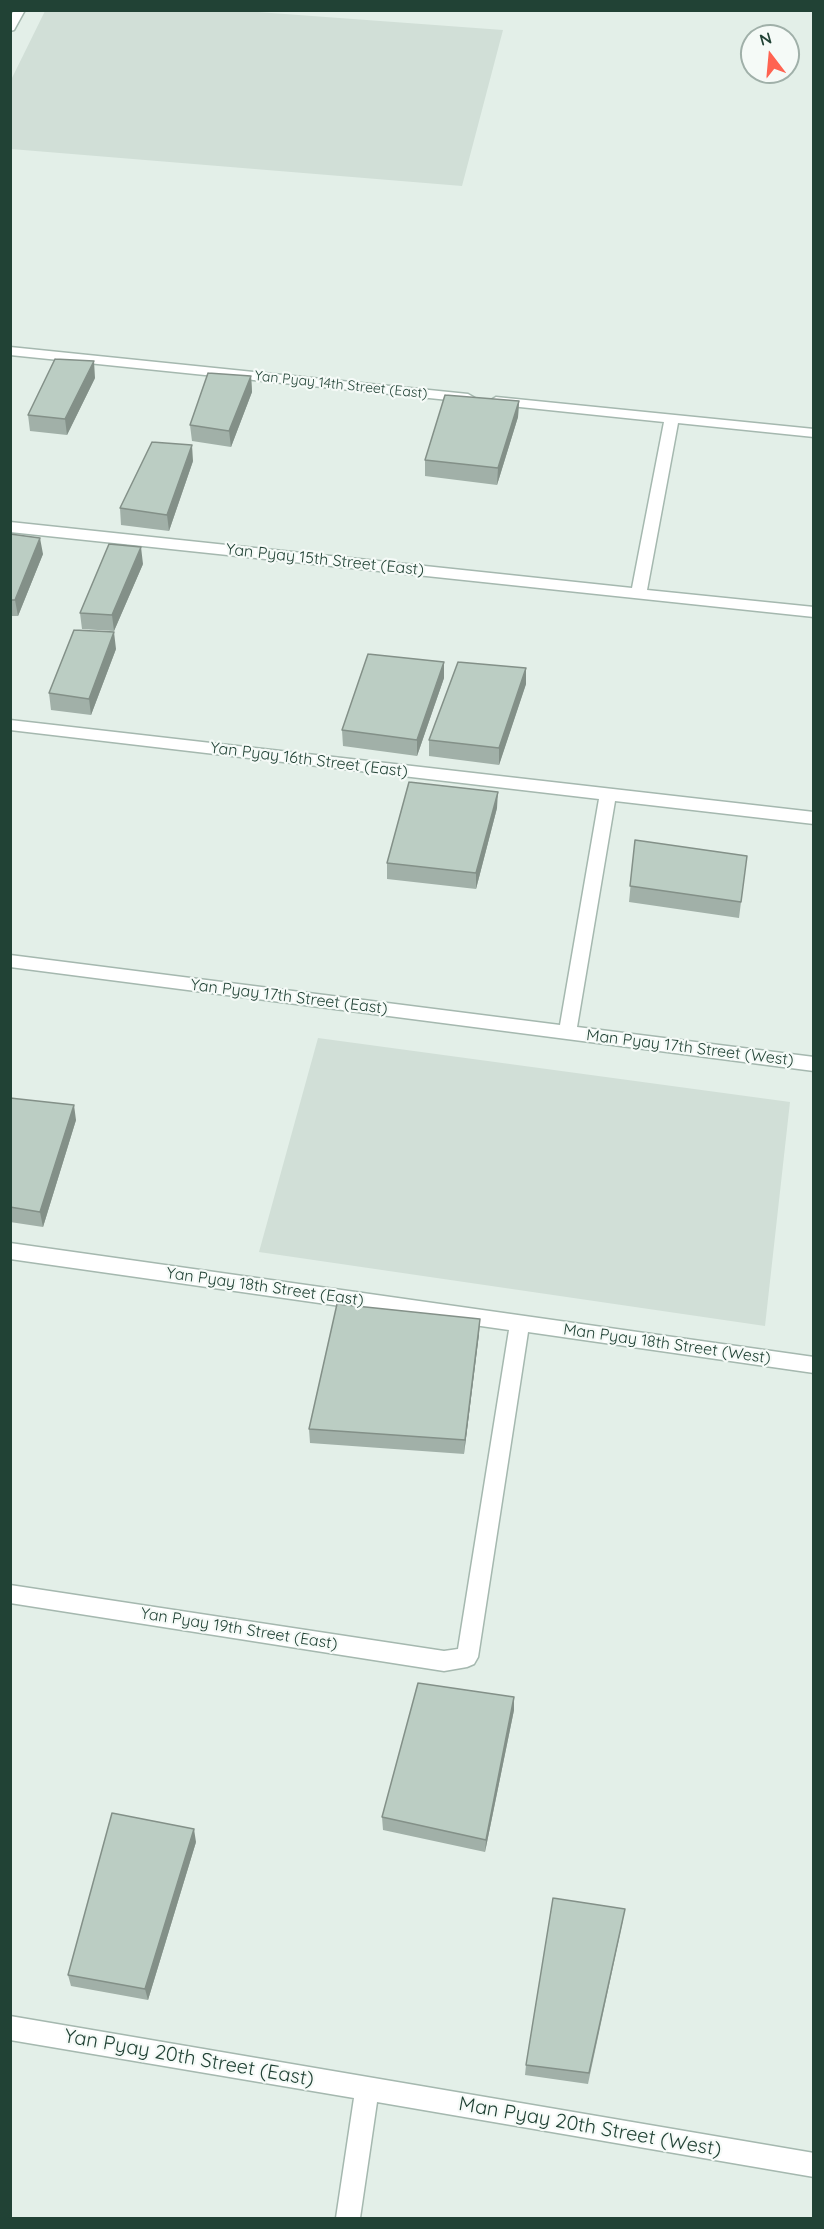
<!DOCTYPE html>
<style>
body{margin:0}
#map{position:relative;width:824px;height:2229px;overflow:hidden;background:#e3efe8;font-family:Quicksand,sans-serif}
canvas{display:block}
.frame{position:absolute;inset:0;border:12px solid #214235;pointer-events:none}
.north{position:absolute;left:740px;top:24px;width:60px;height:60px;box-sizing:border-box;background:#f5faf7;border:2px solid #a0b0a9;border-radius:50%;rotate:344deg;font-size:16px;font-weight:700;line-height:24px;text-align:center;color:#214235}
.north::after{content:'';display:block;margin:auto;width:21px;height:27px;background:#ff6351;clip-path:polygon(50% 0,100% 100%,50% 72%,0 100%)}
</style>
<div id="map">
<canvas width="824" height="2229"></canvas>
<div class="frame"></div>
<div class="north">N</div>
</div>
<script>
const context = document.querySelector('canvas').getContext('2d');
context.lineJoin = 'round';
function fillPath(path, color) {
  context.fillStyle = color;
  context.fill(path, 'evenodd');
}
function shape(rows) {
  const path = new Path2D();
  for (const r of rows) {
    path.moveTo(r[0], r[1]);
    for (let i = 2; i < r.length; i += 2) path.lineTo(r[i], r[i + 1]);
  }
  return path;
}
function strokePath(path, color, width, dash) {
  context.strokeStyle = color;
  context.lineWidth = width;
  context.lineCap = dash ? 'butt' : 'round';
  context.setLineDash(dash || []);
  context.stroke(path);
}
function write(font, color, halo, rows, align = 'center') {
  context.font = font + ' Quicksand,sans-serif';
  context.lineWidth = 4.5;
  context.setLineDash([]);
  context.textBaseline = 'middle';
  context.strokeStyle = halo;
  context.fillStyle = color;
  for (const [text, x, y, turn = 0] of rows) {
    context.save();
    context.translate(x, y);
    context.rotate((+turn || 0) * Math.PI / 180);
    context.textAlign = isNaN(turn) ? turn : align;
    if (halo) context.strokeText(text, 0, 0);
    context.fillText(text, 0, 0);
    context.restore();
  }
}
const built = shape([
 [45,11,244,11,503,30,462,186,11,149,11,80],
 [318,1038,790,1102,765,1326,259,1252]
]);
const street = shape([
 [14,10,25,10,14,30,10,31,10,17,14,10],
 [10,347,468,394,475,398,468,402,10,355,10,347],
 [496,397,814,429,814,437,678,423,647,590,814,607,814,617,10,532,10,522,632,588,664,422,491,404,489,401,496,397],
 [10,720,814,812,814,824,615,801,577,1027,814,1057,814,1071,10,967,10,955,560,1025,599,799,10,730,10,720],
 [10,1243,814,1357,814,1373,528,1332,478,1657,474,1664,467,1667,444,1671,10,1603,10,1585,444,1651,458,1649,509,1330,10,1259,10,1243],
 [10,2016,814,2153,814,2177,377,2102,360,2218,336,2218,354,2098,10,2040,10,2016]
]);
const wall = shape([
 [251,376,252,392,231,447,192,441,190,425],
 [95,378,67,435,30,431,28,415],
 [519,401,518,417,497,485,425,476,425,460],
 [193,461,169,531,121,525,120,508],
 [10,534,43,554,18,616,10,616],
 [143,564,114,631,82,629,80,613],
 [116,649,91,715,51,710,49,693],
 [444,662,444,678,417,756,343,746,342,730],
 [526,668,526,684,499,765,429,756,429,740],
 [497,808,476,889,387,879,387,863],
 [635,840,741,902,739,918,629,902],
 [10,1098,76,1120,43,1227,10,1222],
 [479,1334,464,1454,310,1443,309,1429],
 [514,1697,514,1710,485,1852,383,1830,382,1817],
 [196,1842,148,2000,71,1986,68,1975],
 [623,1920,588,2084,525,2075,526,2065]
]);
const shadedWall = shape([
 [94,361,95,378,67,435,65,419],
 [251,376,252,392,231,447,229,431],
 [519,401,518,417,497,485,498,468],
 [192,445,193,461,169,531,167,515],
 [40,538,43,554,18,616,15,600],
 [141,547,143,564,114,631,112,615],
 [114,632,116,649,91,715,89,699],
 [444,662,444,678,417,756,417,740],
 [526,668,526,684,499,765,499,748],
 [498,792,497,808,476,889,476,873],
 [74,1105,76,1120,43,1227,40,1212],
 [480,1319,479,1334,464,1454,465,1440],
 [514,1697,514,1710,485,1852,486,1840],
 [194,1829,196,1842,148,2000,145,1989]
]);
const building = shape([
 [55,359,94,361,65,419,28,415,55,359],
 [208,373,251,376,229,431,190,425,208,373],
 [445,395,519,401,498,468,425,460,445,395],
 [152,442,192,445,167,515,120,508,152,442],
 [10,534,40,538,15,600,10,600,10,534],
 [109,544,141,547,112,615,80,613,109,544],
 [74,630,114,632,89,699,49,693,74,630],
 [368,654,444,662,417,740,342,730,368,654],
 [458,662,526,668,499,748,429,740,458,662],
 [409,782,498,792,476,873,387,863,409,782],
 [635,840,747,856,741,902,630,886,635,840],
 [10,1098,74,1105,40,1212,10,1207,10,1098],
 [337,1304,480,1319,465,1440,309,1429,337,1304],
 [418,1683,514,1697,486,1840,382,1817,418,1683],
 [112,1813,194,1829,145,1989,68,1975,112,1813],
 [553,1898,625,1909,589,2073,526,2065,553,1898]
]);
const farStreetnames = [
 ["Yan Pyay 14th Street (East)",341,385,6]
];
const streetNames = [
 ["Yan Pyay 15th Street (East)",325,560,6],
 ["Yan Pyay 16th Street (East)",309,760,7],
 ["Yan Pyay 17th Street (East)",289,997,7],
 ["Man Pyay 17th Street (West)",690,1048,7],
 ["Yan Pyay 18th Street (East)",265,1287,8],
 ["Man Pyay 18th Street (West)",667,1344,8],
 ["Yan Pyay 19th Street (East)",239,1629,9]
];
const nearStreetnames = [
 ["Yan Pyay 20th Street (East)",189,2058,10],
 ["Man Pyay 20th Street (West)",590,2127,10]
];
fillPath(built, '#d1dfd7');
strokePath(street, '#a5b8af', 3);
fillPath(street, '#fff');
fillPath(wall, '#a1b0a8');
fillPath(shadedWall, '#839088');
fillPath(building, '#bbcdc3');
strokePath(building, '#839088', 1.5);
write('14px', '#214235', '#f5faf7', farStreetnames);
write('16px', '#214235', '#f5faf7', streetNames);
write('20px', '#214235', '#f5faf7', nearStreetnames);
</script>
